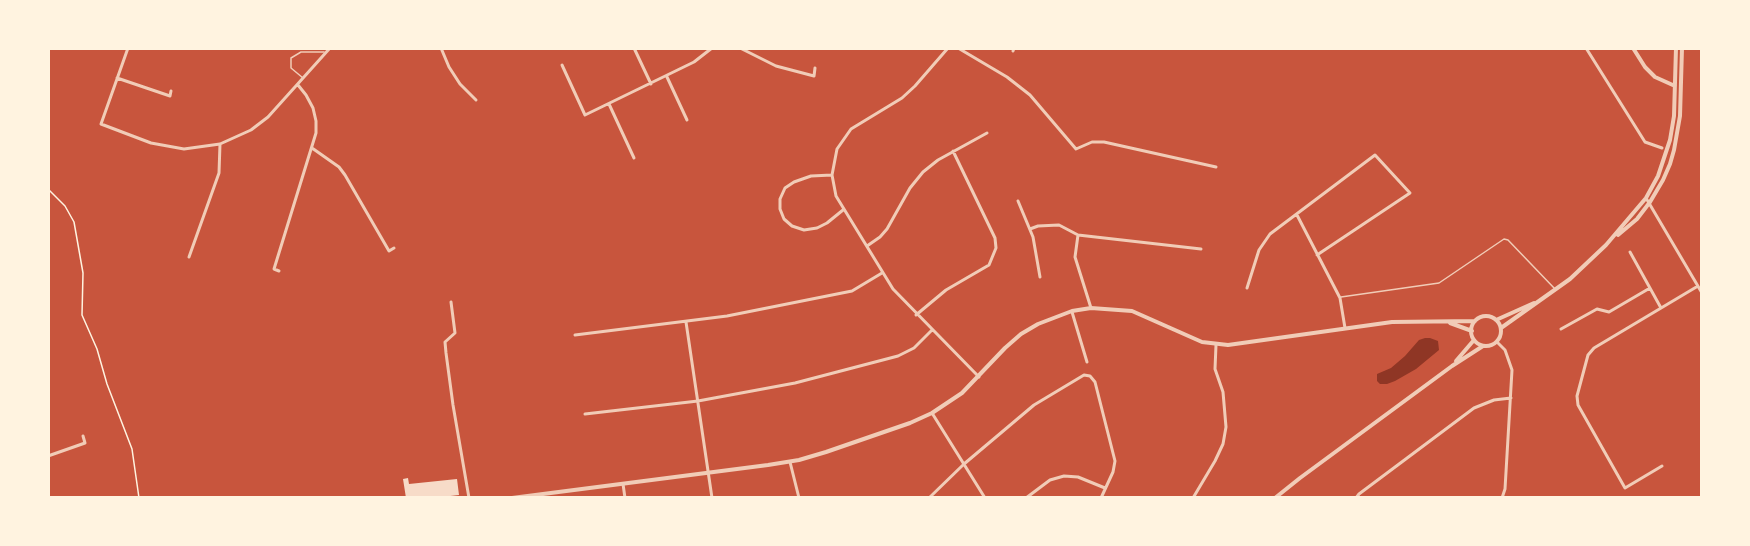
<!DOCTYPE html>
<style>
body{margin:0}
#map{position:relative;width:1750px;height:546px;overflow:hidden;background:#c8553d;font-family:"Crimson Pro",serif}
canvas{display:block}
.frame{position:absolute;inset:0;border:50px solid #fff3e0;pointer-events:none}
</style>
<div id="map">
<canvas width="1750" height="546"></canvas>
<div class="frame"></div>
</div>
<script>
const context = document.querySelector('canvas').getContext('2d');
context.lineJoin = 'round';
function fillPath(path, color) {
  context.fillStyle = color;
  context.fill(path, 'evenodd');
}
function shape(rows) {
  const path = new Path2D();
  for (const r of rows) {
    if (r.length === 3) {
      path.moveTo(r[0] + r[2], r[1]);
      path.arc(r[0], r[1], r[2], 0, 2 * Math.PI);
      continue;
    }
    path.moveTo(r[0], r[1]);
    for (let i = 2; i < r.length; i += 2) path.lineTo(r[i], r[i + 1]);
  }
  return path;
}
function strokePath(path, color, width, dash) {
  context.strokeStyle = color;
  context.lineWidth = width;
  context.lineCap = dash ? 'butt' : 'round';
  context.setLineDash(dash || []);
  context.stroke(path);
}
const water = shape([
 [1425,338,1430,338,1438,341,1439,350,1416,369,1395,381,1387,384,1380,384,1377,381,1377,374,1391,368,1405,356,1419,340]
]);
const building = shape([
 [408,478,409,484,457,479,459,495,433,498,406,498,403,479]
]);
const path = shape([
 [48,189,65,206,74,222,83,273,82,315,97,349,107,384,132,449,139,498]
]);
const service = shape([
 [303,78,291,68,291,58,301,52,324,52],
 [1341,297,1439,283,1504,239,1508,240,1555,289]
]);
const minor = shape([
 [128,48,101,124,151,143,184,149,220,144,251,130,268,117,330,48],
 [441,48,449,67,460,84,476,100],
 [634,48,651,84],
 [740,48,776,66,814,76,815,68],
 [948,48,915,86,902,98,851,129,837,149,832,175,836,196,893,289,979,377],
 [958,48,1007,77,1030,95,1076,149,1092,142,1104,142,1216,167],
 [1586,48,1645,142,1662,148],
 [1013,51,1014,48],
 [562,65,585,115,694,62,712,48],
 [667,77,687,120],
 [117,78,170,96,171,91],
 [609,104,634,158],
 [312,148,339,167,345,175,389,251,394,248],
 [832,175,811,176,794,182,785,188,780,199,780,209,784,219,792,226,804,230,817,228,827,223,843,210],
 [1646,198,1702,293],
 [1018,201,1033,237,1040,277],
 [1297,215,1340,298,1345,328],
 [1030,229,1038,226,1059,225,1078,235,1201,249],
 [1078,235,1075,257,1091,308],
 [867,246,880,237,887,229,910,188,923,172,938,160,987,133],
 [1630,252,1661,308],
 [189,257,219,173,220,144],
 [279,271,274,269,316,133,316,121,313,108,306,95,298,85],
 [1247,288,1259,250,1270,234,1375,155,1410,193,1317,255],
 [451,302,455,333,445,342,446,353,453,405,469,498],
 [1072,312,1087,362],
 [916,315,946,290,989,265,996,248,995,238,953,151],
 [686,322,712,498],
 [1561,329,1597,309,1609,312,1650,288],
 [575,335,727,316,852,291,882,273],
 [1497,342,1505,350,1512,370,1505,489,1502,498],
 [932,413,985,498],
 [585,414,698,401,795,383,898,356,914,348,932,330],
 [48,456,85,443,83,436],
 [790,462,799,498],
 [1662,466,1625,488,1578,405,1577,396,1588,355,1594,348,1698,286],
 [623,484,625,498],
 [929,498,964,464,1034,405,1084,375,1090,376,1095,382,1115,461,1113,472,1101,498],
 [1026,498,1050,480,1064,476,1078,477,1105,488],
 [1193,498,1215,461,1223,444,1226,427,1223,392,1215,369,1216,345],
 [1356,498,1359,494,1474,408,1494,400,1511,398]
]);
const tertiary = shape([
 [1633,48,1645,67,1655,77,1675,86],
 [1618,235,1637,219,1650,202,1663,180,1670,164,1674,150,1680,116,1682,48],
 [1486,331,15],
 [1496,320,1534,303],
 [1450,323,1472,331],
 [1501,328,1570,279,1606,245,1646,198,1658,176,1670,140,1674,116,1676,48],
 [1456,361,1474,340],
 [512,498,768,465,799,460,826,452,910,423,932,413,962,393,1005,348,1021,334,1038,324,1072,311,1091,308,1132,311,1202,342,1228,345,1392,322,1475,321],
 [1275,498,1300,478,1452,366,1483,346]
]);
fillPath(water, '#8f3625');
fillPath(building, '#f7dbc8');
strokePath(path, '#fff3e0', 1.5);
strokePath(service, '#f1ccb7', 1.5);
strokePath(minor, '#f1ccb7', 3);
strokePath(tertiary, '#f1ccb7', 4);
</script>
